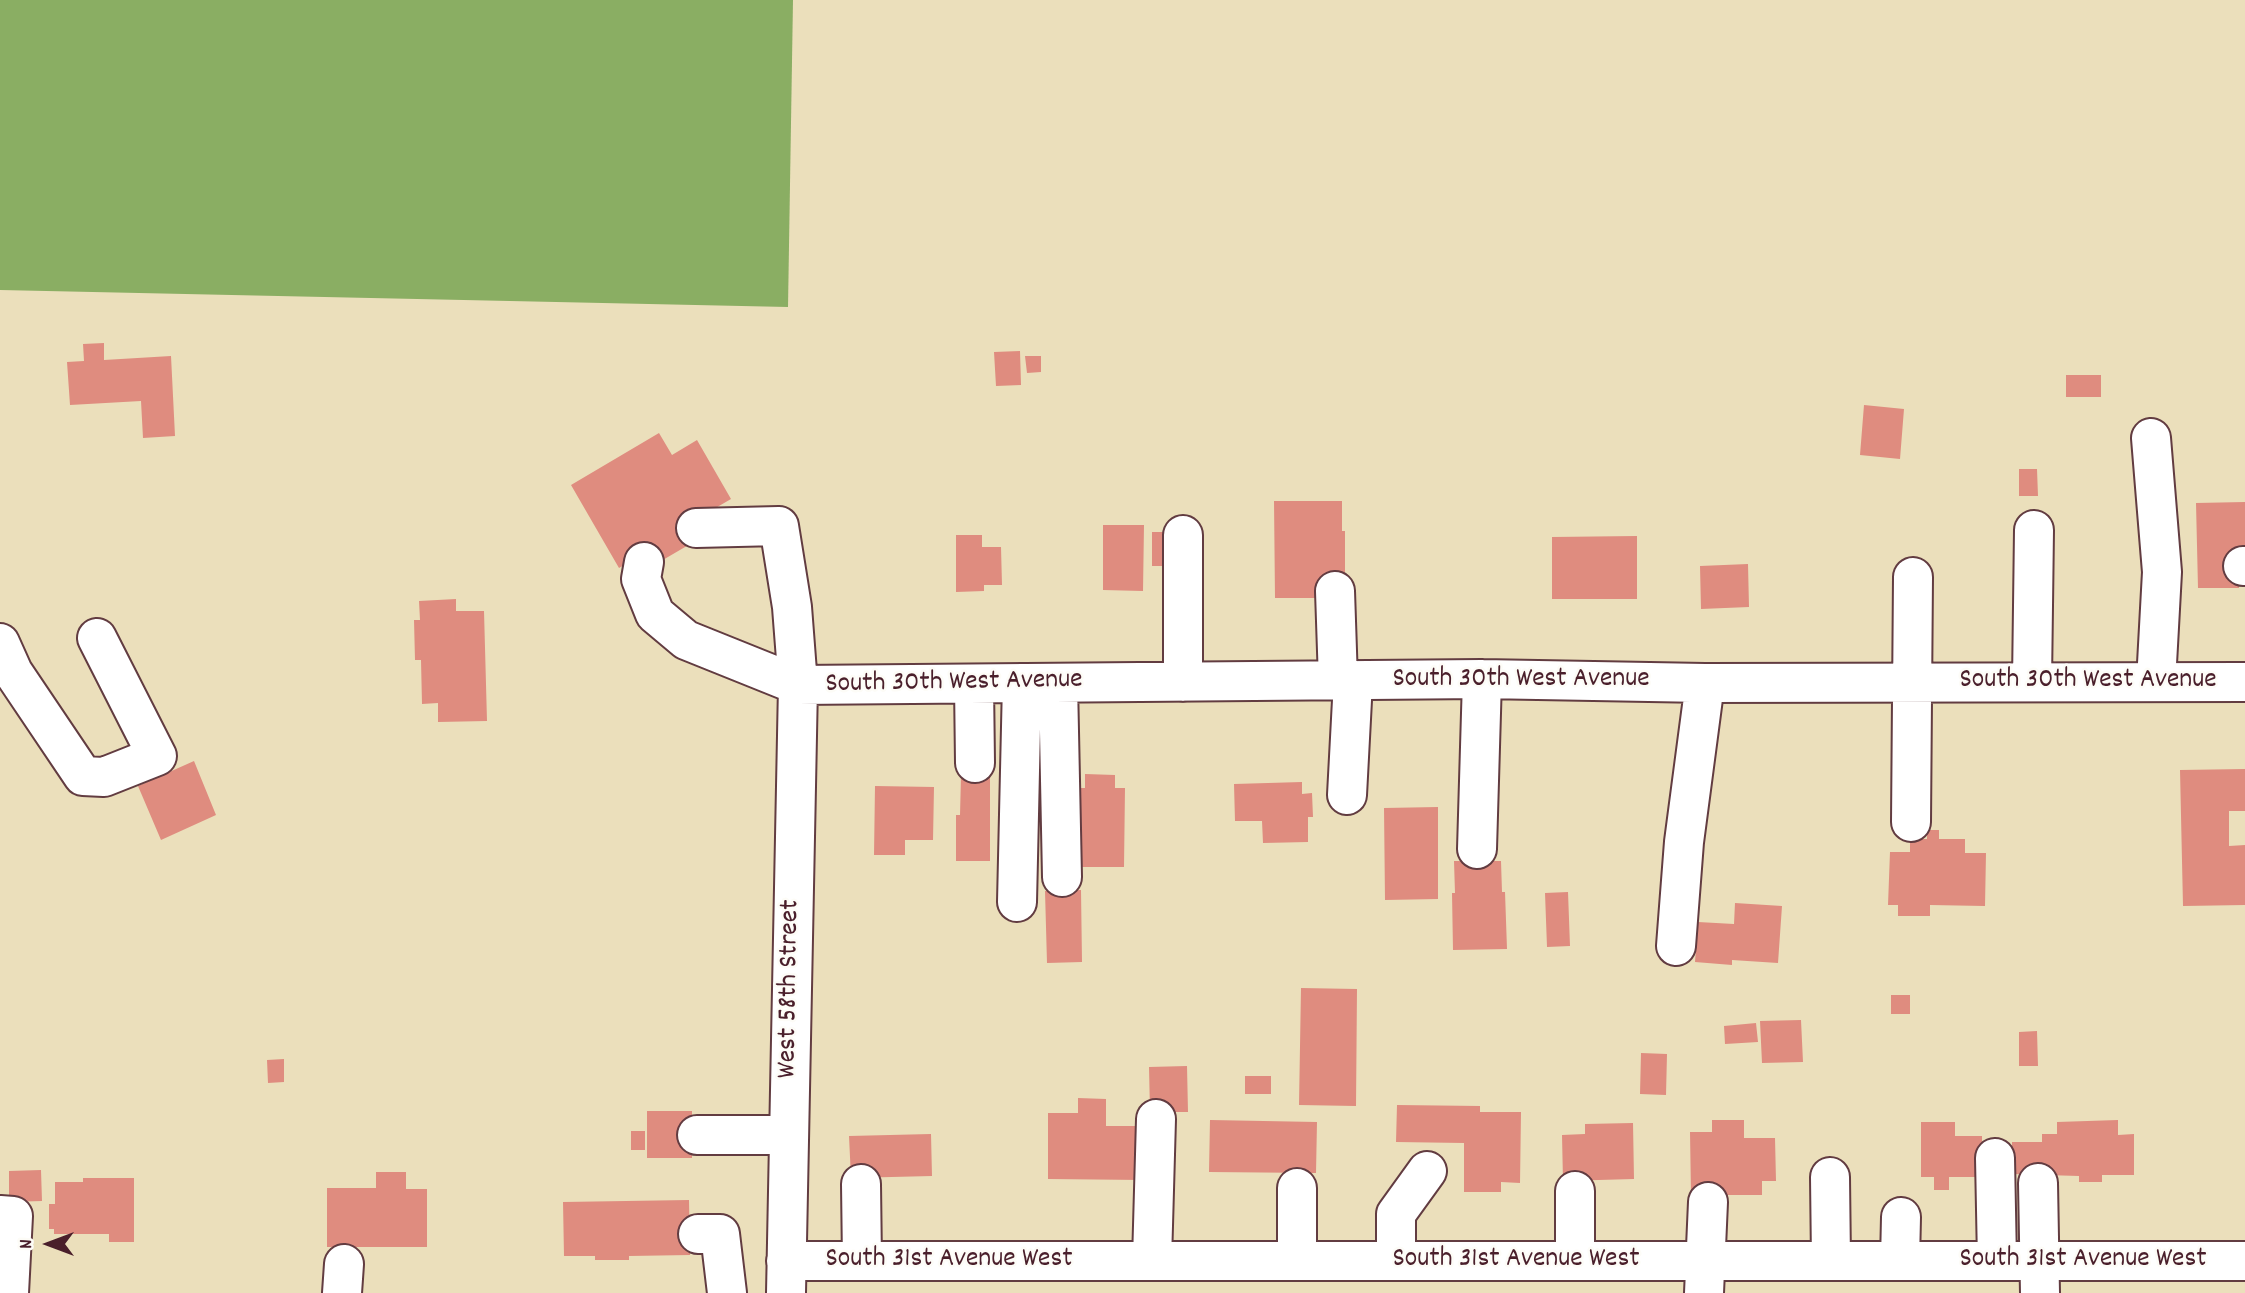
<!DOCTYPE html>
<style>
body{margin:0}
#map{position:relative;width:2245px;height:1293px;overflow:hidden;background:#ebdfbb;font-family:Dekko,sans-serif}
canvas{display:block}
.north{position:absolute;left:14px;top:1209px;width:70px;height:70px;-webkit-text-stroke:5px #fdfcf7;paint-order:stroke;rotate:270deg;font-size:19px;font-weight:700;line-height:28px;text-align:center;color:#4a1f2b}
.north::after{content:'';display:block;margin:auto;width:24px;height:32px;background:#4a1f2b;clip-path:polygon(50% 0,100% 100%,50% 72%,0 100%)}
</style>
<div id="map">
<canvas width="2245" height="1293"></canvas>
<div class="north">N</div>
</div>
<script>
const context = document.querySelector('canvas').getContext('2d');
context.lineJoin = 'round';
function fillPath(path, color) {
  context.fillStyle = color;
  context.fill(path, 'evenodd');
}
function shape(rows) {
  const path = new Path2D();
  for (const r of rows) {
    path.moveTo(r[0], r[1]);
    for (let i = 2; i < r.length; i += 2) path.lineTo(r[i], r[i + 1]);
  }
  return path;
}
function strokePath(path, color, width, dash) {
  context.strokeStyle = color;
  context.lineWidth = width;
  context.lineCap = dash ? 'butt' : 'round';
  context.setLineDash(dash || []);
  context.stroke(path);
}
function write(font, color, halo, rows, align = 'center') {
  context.font = font + ' Dekko,sans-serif';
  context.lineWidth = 5;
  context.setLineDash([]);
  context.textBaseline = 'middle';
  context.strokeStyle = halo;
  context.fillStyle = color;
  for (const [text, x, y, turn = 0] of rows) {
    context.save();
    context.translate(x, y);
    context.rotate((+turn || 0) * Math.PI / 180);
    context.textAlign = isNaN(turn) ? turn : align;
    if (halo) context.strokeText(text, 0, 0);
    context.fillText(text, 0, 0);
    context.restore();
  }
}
const forest = shape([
 [0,0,793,0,788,307,0,290]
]);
const building = shape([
 [104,343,104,360,171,356,175,436,143,438,141,401,70,405,67,362,84,361,83,344],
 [1020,351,1021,385,996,386,994,352],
 [1025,356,1041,356,1041,372,1027,373],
 [2066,375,2101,375,2101,397,2066,397],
 [1864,405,1904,409,1900,459,1860,455],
 [659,433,672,455,697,440,731,499,688,524,697,540,656,564,648,551,619,568,571,485],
 [2019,469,2037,469,2038,496,2019,496],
 [1274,501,1342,501,1342,531,1345,531,1345,584,1327,598,1275,598],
 [2245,502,2245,554,2238,554,2239,588,2198,588,2196,503],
 [1103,525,1144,525,1143,591,1103,590],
 [1152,532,1170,532,1170,566,1152,566],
 [956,535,982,535,982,547,1001,547,1002,585,984,585,984,591,956,592],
 [1637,536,1637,599,1552,599,1552,537],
 [1748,564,1749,607,1701,609,1700,566],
 [456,599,456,611,484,611,487,721,438,722,438,703,422,704,421,660,415,660,414,620,420,620,419,601],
 [194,761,216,815,161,840,138,786],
 [2245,769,2245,811,2229,811,2229,846,2245,845,2245,905,2183,906,2180,770],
 [1085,774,1115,775,1115,788,1125,788,1124,867,1075,867,1076,788,1085,788],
 [961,776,990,776,990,861,956,861,956,815,960,815],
 [1302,782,1302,794,1312,793,1313,817,1308,817,1308,842,1263,843,1262,821,1235,821,1234,784],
 [875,786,934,787,933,840,905,840,905,855,874,855],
 [1438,807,1438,899,1385,900,1384,808],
 [1927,830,1939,830,1939,839,1965,839,1965,853,1986,853,1985,906,1930,905,1930,916,1898,916,1898,905,1888,905,1890,852,1910,852,1910,839,1927,839],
 [1454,861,1501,861,1502,892,1505,892,1507,949,1453,950,1452,893,1455,893],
 [1081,890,1082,962,1047,963,1045,891],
 [1568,892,1570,946,1547,947,1545,893],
 [1735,903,1782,906,1778,963,1732,960,1732,965,1695,962,1698,922,1734,924],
 [1301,988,1357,989,1356,1106,1299,1105],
 [1891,995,1910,995,1910,1014,1891,1014],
 [1801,1020,1803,1062,1762,1063,1760,1021],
 [1756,1023,1758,1042,1725,1044,1724,1026],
 [2037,1031,2038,1066,2019,1066,2019,1032],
 [1641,1053,1667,1054,1666,1095,1640,1094],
 [284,1059,284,1082,268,1083,267,1060],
 [1187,1066,1188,1112,1150,1112,1149,1067],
 [1245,1076,1271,1076,1271,1094,1245,1094],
 [1078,1098,1106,1099,1106,1126,1142,1126,1142,1180,1048,1179,1048,1113,1078,1113],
 [1397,1105,1480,1106,1480,1112,1521,1112,1520,1183,1501,1182,1501,1192,1464,1192,1464,1143,1396,1142],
 [647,1111,692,1111,692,1158,647,1158],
 [1210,1120,1317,1122,1316,1173,1209,1172],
 [1712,1120,1744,1120,1744,1138,1775,1138,1776,1181,1762,1181,1762,1195,1691,1195,1690,1132,1712,1132],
 [2118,1120,2118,1135,2134,1134,2134,1175,2102,1175,2102,1182,2079,1182,2079,1176,2012,1174,2012,1142,2042,1142,2042,1134,2057,1134,2057,1122],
 [1921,1122,1955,1122,1955,1136,1982,1136,1982,1177,1949,1177,1949,1190,1934,1190,1934,1177,1921,1177],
 [1633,1123,1634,1179,1563,1181,1562,1135,1585,1134,1585,1124],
 [631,1131,645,1131,645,1150,631,1150],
 [931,1134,932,1176,851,1178,849,1136],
 [41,1170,42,1201,9,1202,9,1171],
 [376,1172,406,1172,406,1189,427,1189,427,1247,327,1247,327,1188,376,1188],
 [83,1178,134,1178,134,1242,109,1242,109,1234,54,1234,54,1229,49,1229,49,1204,55,1204,55,1182,83,1182],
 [689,1200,690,1255,629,1256,629,1260,595,1260,595,1256,564,1256,563,1202]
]);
const minor = shape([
 [2151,438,2162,572,2156,682],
 [1183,535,1183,682],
 [644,562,641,579,655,614,686,640,798,685,792,607,779,526,696,528],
 [2243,566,2245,566],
 [1335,591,1338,681],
 [0,643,13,672,83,776,104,777,157,756,97,638],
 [2032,682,2034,530],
 [1058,683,1062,877],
 [974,684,975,763],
 [1347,795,1353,681],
 [1911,822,1913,577],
 [1477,849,1482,679],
 [1017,902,1022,683],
 [1676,946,1684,842,1705,683],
 [697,1135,788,1135],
 [1995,1158,1997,1261],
 [1830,1177,1831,1261],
 [2038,1183,2040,1293],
 [861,1184,862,1261],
 [1297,1188,1297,1261],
 [1575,1191,1575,1261],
 [0,1215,13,1216,9,1293],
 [698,1234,720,1234,727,1293],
 [786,1261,2245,1261],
 [1152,1261,1156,1119],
 [1396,1261,1396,1214,1427,1171],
 [1900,1261,1901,1217],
 [342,1293,344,1264],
 [786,1293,798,685,1482,679,1705,683,2245,682],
 [1704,1293,1708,1202]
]);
const streetNames = [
 ["South 30th West Avenue",1521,681],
 ["South 30th West Avenue",2088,682],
 ["South 30th West Avenue",954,684,-1],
 ["West 58th Street",791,989,-89],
 ["South 31st Avenue West",949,1261],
 ["South 31st Avenue West",1516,1261],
 ["South 31st Avenue West",2083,1261]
];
fillPath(forest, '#8aae63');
fillPath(building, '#df8c7f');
strokePath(minor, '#623c41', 42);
strokePath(minor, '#fff', 38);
write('28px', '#4a1f2b', '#fdfcf7', streetNames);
</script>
